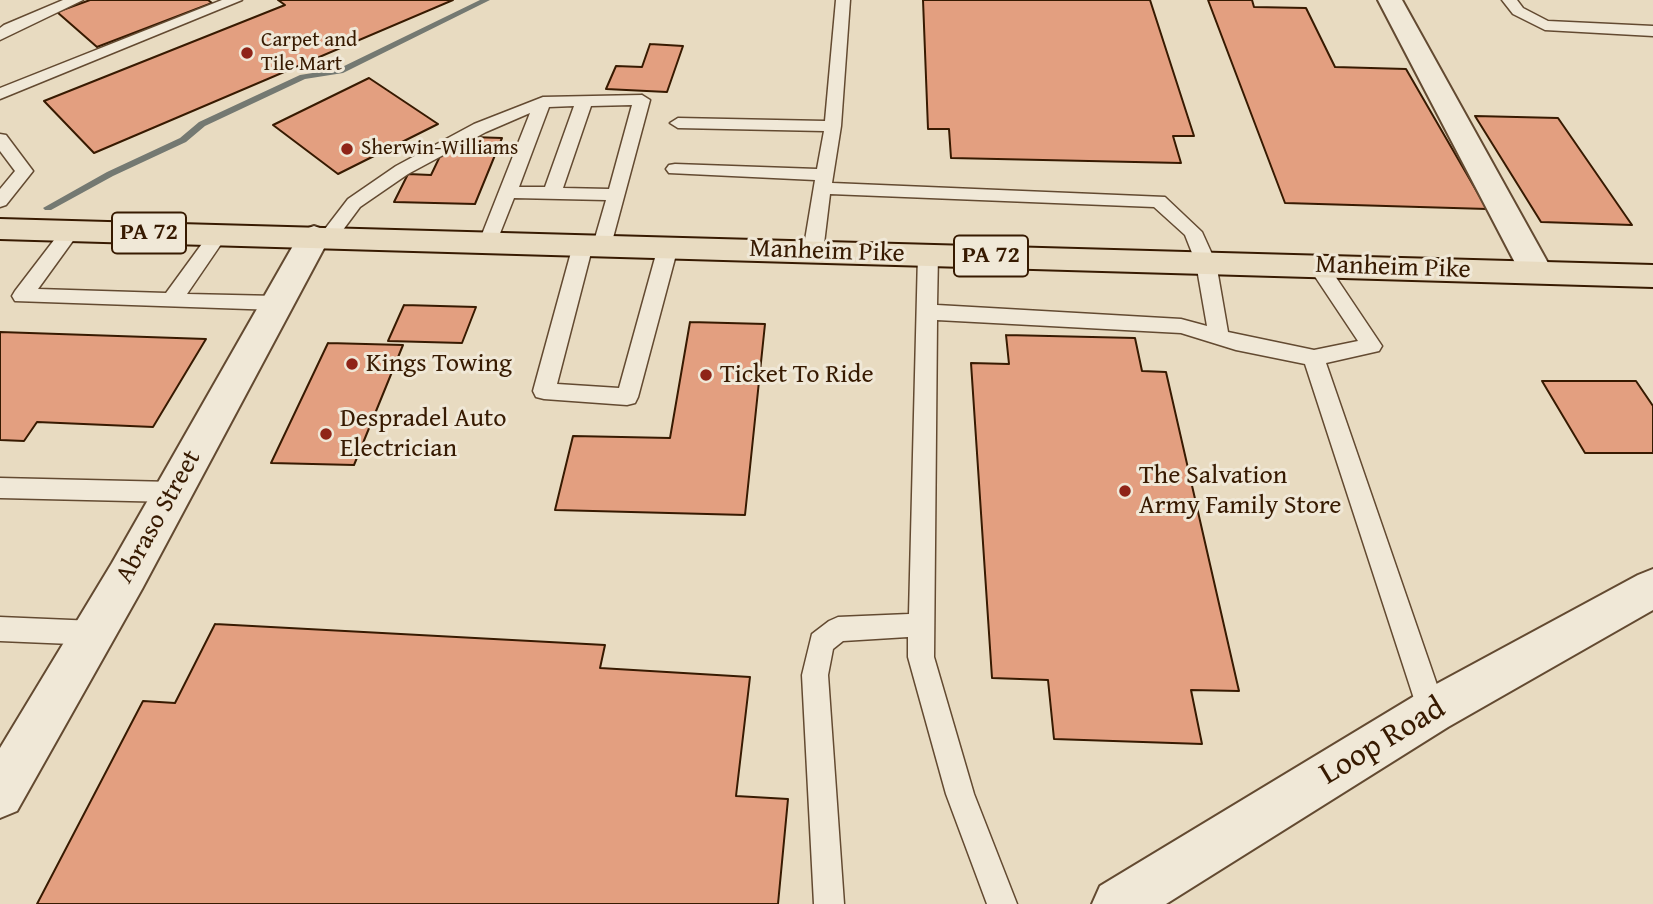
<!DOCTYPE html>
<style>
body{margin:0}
canvas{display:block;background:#e8dbc1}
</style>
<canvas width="1653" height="904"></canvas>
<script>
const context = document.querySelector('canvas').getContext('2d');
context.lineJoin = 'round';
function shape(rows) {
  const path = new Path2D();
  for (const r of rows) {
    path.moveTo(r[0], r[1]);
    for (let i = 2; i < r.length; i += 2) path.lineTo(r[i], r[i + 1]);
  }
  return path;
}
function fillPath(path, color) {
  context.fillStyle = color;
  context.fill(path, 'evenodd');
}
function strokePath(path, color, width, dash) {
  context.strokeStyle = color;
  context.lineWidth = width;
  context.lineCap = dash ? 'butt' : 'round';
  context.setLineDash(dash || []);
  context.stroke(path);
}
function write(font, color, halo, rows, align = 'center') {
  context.font = font + ' "Gentium Book Plus",serif';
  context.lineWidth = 6;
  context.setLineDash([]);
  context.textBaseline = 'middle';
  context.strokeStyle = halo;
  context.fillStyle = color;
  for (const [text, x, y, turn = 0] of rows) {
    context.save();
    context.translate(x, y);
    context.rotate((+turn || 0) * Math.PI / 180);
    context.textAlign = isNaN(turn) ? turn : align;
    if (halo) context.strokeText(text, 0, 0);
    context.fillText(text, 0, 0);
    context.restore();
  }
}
const stream = shape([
 [480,0,490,0,343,73,305,79,205,126,186,142,113,176,51,210,45,210,43,208,107,172,180,138,199,122,300,75,338,69,480,0]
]);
const building = shape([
 [90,0,208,0,212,3,97,47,57,12,90,0],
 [278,0,453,0,94,153,44,101,285,5,278,0],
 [923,0,1150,0,1194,136,1173,136,1181,163,951,158,949,129,928,129,923,0],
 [1208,0,1252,0,1254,7,1306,8,1335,67,1406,69,1487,209,1285,203,1208,0],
 [650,44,683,46,667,92,606,89,616,66,642,67,650,44],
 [369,78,438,124,338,174,273,125,369,78],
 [1475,116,1558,118,1632,225,1541,222,1475,116],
 [472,137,502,138,475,204,394,202,408,174,431,175,442,152,465,152,472,137],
 [404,305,476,307,462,343,388,341,404,305],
 [690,322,765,324,745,515,555,510,573,436,670,438,690,322],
 [0,332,206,339,153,427,37,422,24,441,0,440,0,332],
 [1006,335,1135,338,1142,371,1166,372,1239,691,1191,690,1202,744,1054,739,1048,680,992,678,971,363,1009,364,1006,335],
 [328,343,403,345,354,465,271,463,328,343],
 [1542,381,1636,381,1653,406,1653,453,1585,453,1542,381],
 [215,624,605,645,600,668,750,677,736,796,788,799,778,904,37,904,143,701,175,703,215,624]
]);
const lane = shape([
 [63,0,83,0,0,40,0,28,4,25,63,0],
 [222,0,242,0,0,99,0,88,222,0],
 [836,0,850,0,841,126,832,183,1165,197,1202,232,1216,263,1228,332,1314,350,1358,341,1308,266,1311,261,1318,259,1325,261,1382,346,1379,351,1326,363,1446,711,1442,720,1432,724,1422,720,1418,711,1305,364,1236,350,1181,333,937,320,934,657,974,794,1017,904,987,904,946,794,908,657,908,637,843,641,833,649,828,675,844,904,814,904,802,675,812,634,829,621,838,617,909,614,918,255,921,250,935,250,938,255,937,305,1181,319,1207,326,1196,263,1185,235,1154,207,830,194,823,252,820,257,813,258,806,257,803,252,815,180,669,173,666,169,669,165,675,164,817,169,824,131,678,128,670,123,678,118,825,121,836,0],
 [1502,0,1517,0,1523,8,1548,21,1653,26,1653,36,1545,30,1513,14,1502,0],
 [642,95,650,100,610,249,596,249,593,245,606,200,514,198,495,246,488,248,481,246,479,242,530,113,486,132,408,174,360,207,334,242,320,242,318,238,348,199,396,166,474,124,543,97,642,95],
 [632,105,609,189,563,188,591,106,632,105],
 [574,106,545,187,519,187,549,107,574,106],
 [0,134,6,135,33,171,6,205,0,207,0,189,15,171,0,151,0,134],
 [71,225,78,227,80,231,38,289,166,293,212,230,219,228,226,230,228,234,187,294,277,296,284,298,287,303,284,308,277,310,15,301,12,296,15,291,64,227,71,225],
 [583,239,590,241,593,245,557,384,619,388,658,247,661,242,668,241,675,242,678,247,638,397,635,403,627,405,544,399,536,397,533,391,573,245,576,241,583,239],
 [0,478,173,482,181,485,185,492,181,499,173,502,0,498,0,478],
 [0,617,95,621,104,625,108,633,104,641,95,645,0,641,0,617]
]);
const street = shape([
 [1378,0,1402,0,1553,272,1548,280,1536,283,1524,280,1378,0],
 [314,226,325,230,330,237,142,589,17,811,0,818,0,748,112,563,298,237,303,230,314,226],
 [1653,569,1653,610,1448,727,1166,904,1092,904,1100,886,1416,695,1638,575,1653,569]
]);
const primary = shape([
 [0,219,1653,265,1653,287,0,239,0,219]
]);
const markers = [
 [247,53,7,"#8f2418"],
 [347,149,7,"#8f2418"],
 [352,364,7,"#8f2418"],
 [706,375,7,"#8f2418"],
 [326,434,7,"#8f2418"],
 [1125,491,7,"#8f2418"]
];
const farPoinames = [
 ["Carpet and",261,41],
 ["Tile Mart",261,65],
 ["Sherwin-Williams",361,149]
];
const shields = [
 [149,233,74],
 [991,256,74]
];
const shieldNames = [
 ["PA 72",149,233],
 ["PA 72",991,256]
];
const streetNames = [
 ["Manheim Pike",827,252,2],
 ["Manheim Pike",1393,268,2],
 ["Abraso Street",159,517,-61]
];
const poiNames = [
 ["Kings Towing",366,364],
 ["Ticket To Ride",720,375],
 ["Despradel Auto",340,419],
 ["Electrician",340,449],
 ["The Salvation",1139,476],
 ["Army Family Store",1139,506]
];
const nearStreetnames = [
 ["Loop Road",1383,742,-31]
];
fillPath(stream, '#747972');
fillPath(building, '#e39f80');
strokePath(building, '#371a01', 2);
strokePath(lane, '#634a31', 3);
strokePath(street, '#634a31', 4);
strokePath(primary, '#371a01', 4);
fillPath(lane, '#f0e8d7');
fillPath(street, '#f0e8d7');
fillPath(primary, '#e8dbc1');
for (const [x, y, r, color] of markers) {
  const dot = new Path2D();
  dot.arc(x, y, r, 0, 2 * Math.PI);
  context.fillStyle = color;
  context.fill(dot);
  strokePath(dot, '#f0e8d7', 2.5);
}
write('21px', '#371a01', '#f0e8d7', farPoinames, 'left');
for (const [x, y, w] of shields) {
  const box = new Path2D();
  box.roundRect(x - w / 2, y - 20.5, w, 41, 5);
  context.fillStyle = '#f0e8d7';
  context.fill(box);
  strokePath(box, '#371a01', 2);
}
write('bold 24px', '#371a01', null, shieldNames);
write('26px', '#371a01', '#f0e8d7', streetNames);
write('26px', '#371a01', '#f0e8d7', poiNames, 'left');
write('32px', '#371a01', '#f0e8d7', nearStreetnames);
</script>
